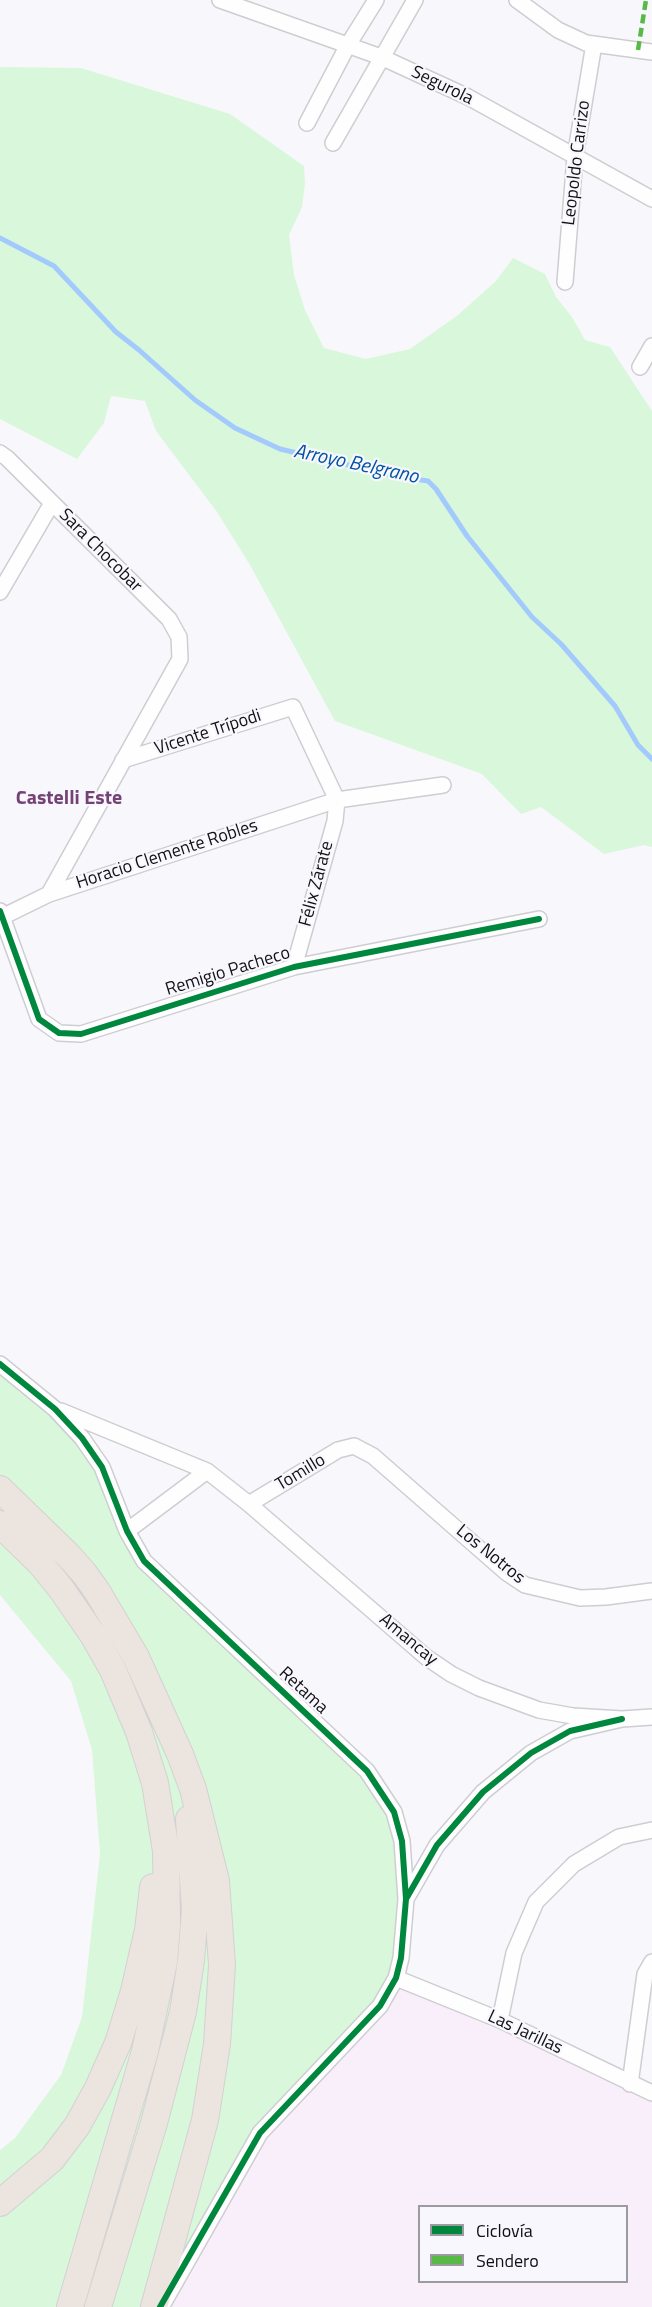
<!DOCTYPE html>
<meta charset="utf-8">
<style>
body{margin:0}
#map{position:relative;width:652px;height:2307px;overflow:hidden;background:#f8f8fc;font-family:"Titillium Web",sans-serif}
canvas{display:block}
.legend{position:absolute;left:418px;top:2205px;width:210px;height:78px;box-sizing:border-box;background:#f7f7fd;border:2px solid #9b9ba0;margin:0;padding:8px 10px;list-style:none;font-size:18px;color:#111115}
.legend li{display:flex;align-items:center;gap:12px;height:30px}
.legend b{width:30px;border:2px solid #9b9ba0}
</style>
<div id="map">
<canvas width="652" height="2307"></canvas>
<ul class="legend">
<li><b style="height:8px;background:#00873e"></b>Ciclovía</li>
<li><b style="height:8px;background:#58b947"></b>Sendero</li>
</ul>
</div>
<script>
const context = document.querySelector('canvas').getContext('2d');
context.lineJoin = 'round';
function fillPath(path, color) {
  context.fillStyle = color;
  context.fill(path, 'evenodd');
}
function shape(rows) {
  const path = new Path2D();
  for (const r of rows) {
    path.moveTo(r[0], r[1]);
    for (let i = 2; i < r.length; i += 2) path.lineTo(r[i], r[i + 1]);
  }
  return path;
}
function strokePath(path, color, width, dash) {
  context.strokeStyle = color;
  context.lineWidth = width;
  context.lineCap = dash ? 'butt' : 'round';
  context.setLineDash(dash || []);
  context.stroke(path);
}
function write(font, color, halo, rows, align = 'center') {
  context.font = font + ' "Titillium Web",sans-serif';
  context.lineWidth = 4.5;
  context.setLineDash([]);
  context.textBaseline = 'middle';
  context.strokeStyle = halo;
  context.fillStyle = color;
  for (const [text, x, y, turn = 0] of rows) {
    context.save();
    context.translate(x, y);
    context.rotate((+turn || 0) * Math.PI / 180);
    context.textAlign = isNaN(turn) ? turn : align;
    if (halo) context.strokeText(text, 0, 0);
    context.fillText(text, 0, 0);
    context.restore();
  }
}
const industrial = shape([
 [396,1978,652,2093,652,2307,160,2307,235,2176],
 [420,2206,626,2206,626,2282,420,2282]
]);
const green = shape([
 [0,67,81,68,230,114,304,166,305,184,302,207,289,235,294,275,305,310,324,348,366,359,410,349,458,315,496,281,513,258,545,274,556,297,572,317,585,340,610,347,652,411,652,847,644,845,604,854,541,807,521,814,482,774,335,721,250,565,217,512,156,431,145,401,111,396,104,423,77,459,0,419],
 [0,1364,82,1438,135,1549,367,1771,402,1841,396,1978,260,2133,160,2307,0,2307,0,2150,15,2138,61,2075,82,2017,100,1854,92,1750,71,1681,0,1595]
]);
const stream = shape([
 [0,238,54,266,116,332,139,350,195,400,235,428,280,449,395,476,428,481,436,489,467,536,532,617,561,644,615,706,638,745,652,759]
]);
const minor = shape([
 [220,0,381,57,468,97,652,199],
 [517,0,558,30,586,43,652,52],
 [307,123,348,45,376,0],
 [333,143,415,0],
 [565,282,575,157,594,44],
 [640,367,652,346],
 [0,453,7,458,169,619,179,637,180,659,49,894],
 [0,592,52,503],
 [123,760,293,707,337,800],
 [0,911,39,1019,59,1033,81,1034,294,967,539,919],
 [0,918,49,894,337,800,443,785],
 [294,967,335,821,337,800],
 [0,1364,55,1409,82,1438,102,1467,127,1531,144,1561,367,1771,394,1812,402,1841,406,1899],
 [61,1411,207,1471,249,1504,426,1657,451,1674,479,1688,539,1710,573,1716,622,1719,652,1717],
 [249,1504,338,1450,354,1446,373,1456,507,1573,525,1585,580,1598,606,1597,652,1591],
 [127,1531,207,1471],
 [396,1978,500,2020,652,2093],
 [500,2020,514,1953,536,1902,574,1864,619,1837,652,1830],
 [630,2084,645,1974,652,1962],
 [164,2302,260,2133,380,2006,396,1978,401,1958,406,1899,437,1845,483,1792,531,1753,570,1731,622,1719]
]);
const trunk = shape([
 [0,1489,67,1554,84,1573,97,1591,136,1657,180,1754,193,1789,216,1881,222,1965,217,2044,205,2120,154,2307],
 [0,1524,40,1563,62,1590,93,1635,113,1670,139,1732,155,1783,166,1851,167,1924,164,1962,145,2051,70,2307],
 [0,2203,52,2159,77,2126,98,2088,118,2043,134,1991,148,1930,153,1887],
 [98,2307,154,2123,183,2012,191,1961,195,1910,189,1819]
]);
const quiet = shape([
 [638,50,646,0]
]);
const cycleway = shape([
 [0,911,39,1019,59,1033,81,1034,294,967,539,919],
 [0,1364,55,1409,82,1438,102,1467,127,1531,144,1561,367,1771,394,1812,402,1841,406,1899],
 [160,2307,260,2133,380,2006,396,1978,401,1958,406,1899,437,1845,483,1792,531,1753,570,1731,622,1719]
]);
const streetNames = [
 ["Segurola",442,86,26],
 ["Leopoldo Carrizo",577,163,-83],
 ["Sara Chocobar",100,551,45],
 ["Vicente Trípodi",208,733,-18],
 ["Horacio Clemente Robles",167,855,-18],
 ["Félix Zárate",317,884,-75],
 ["Remigio Pacheco",228,972,-17],
 ["Tomillo",301,1473,-31],
 ["Los Notros",490,1555,39],
 ["Amancay",408,1640,40],
 ["Retama",303,1691,43],
 ["Las Jarillas",525,2033,25]
];
const waterNames = [
 ["Arroyo Belgrano",356,465,12]
];
const neighbourhoodNames = [
 ["Castelli Este",69,799]
];
fillPath(industrial, '#f9effa');
fillPath(green, '#d9f7da');
strokePath(stream, '#a3cafc', 5);
strokePath(minor, '#ceced2', 18);
strokePath(trunk, '#d2d2d4', 28);
strokePath(minor, '#fefeff', 15);
strokePath(trunk, '#ece4de', 26);
strokePath(quiet, '#58b947', 4.5, [9, 4.5]);
strokePath(cycleway, '#00873e', 6);
write('18px', '#111115', '#f7f7fd', streetNames);
write('italic 20px', '#0054a3', '#f7f7fd', waterNames);
write('bold 20px', '#754274', '#f7f7fd', neighbourhoodNames);
</script>
